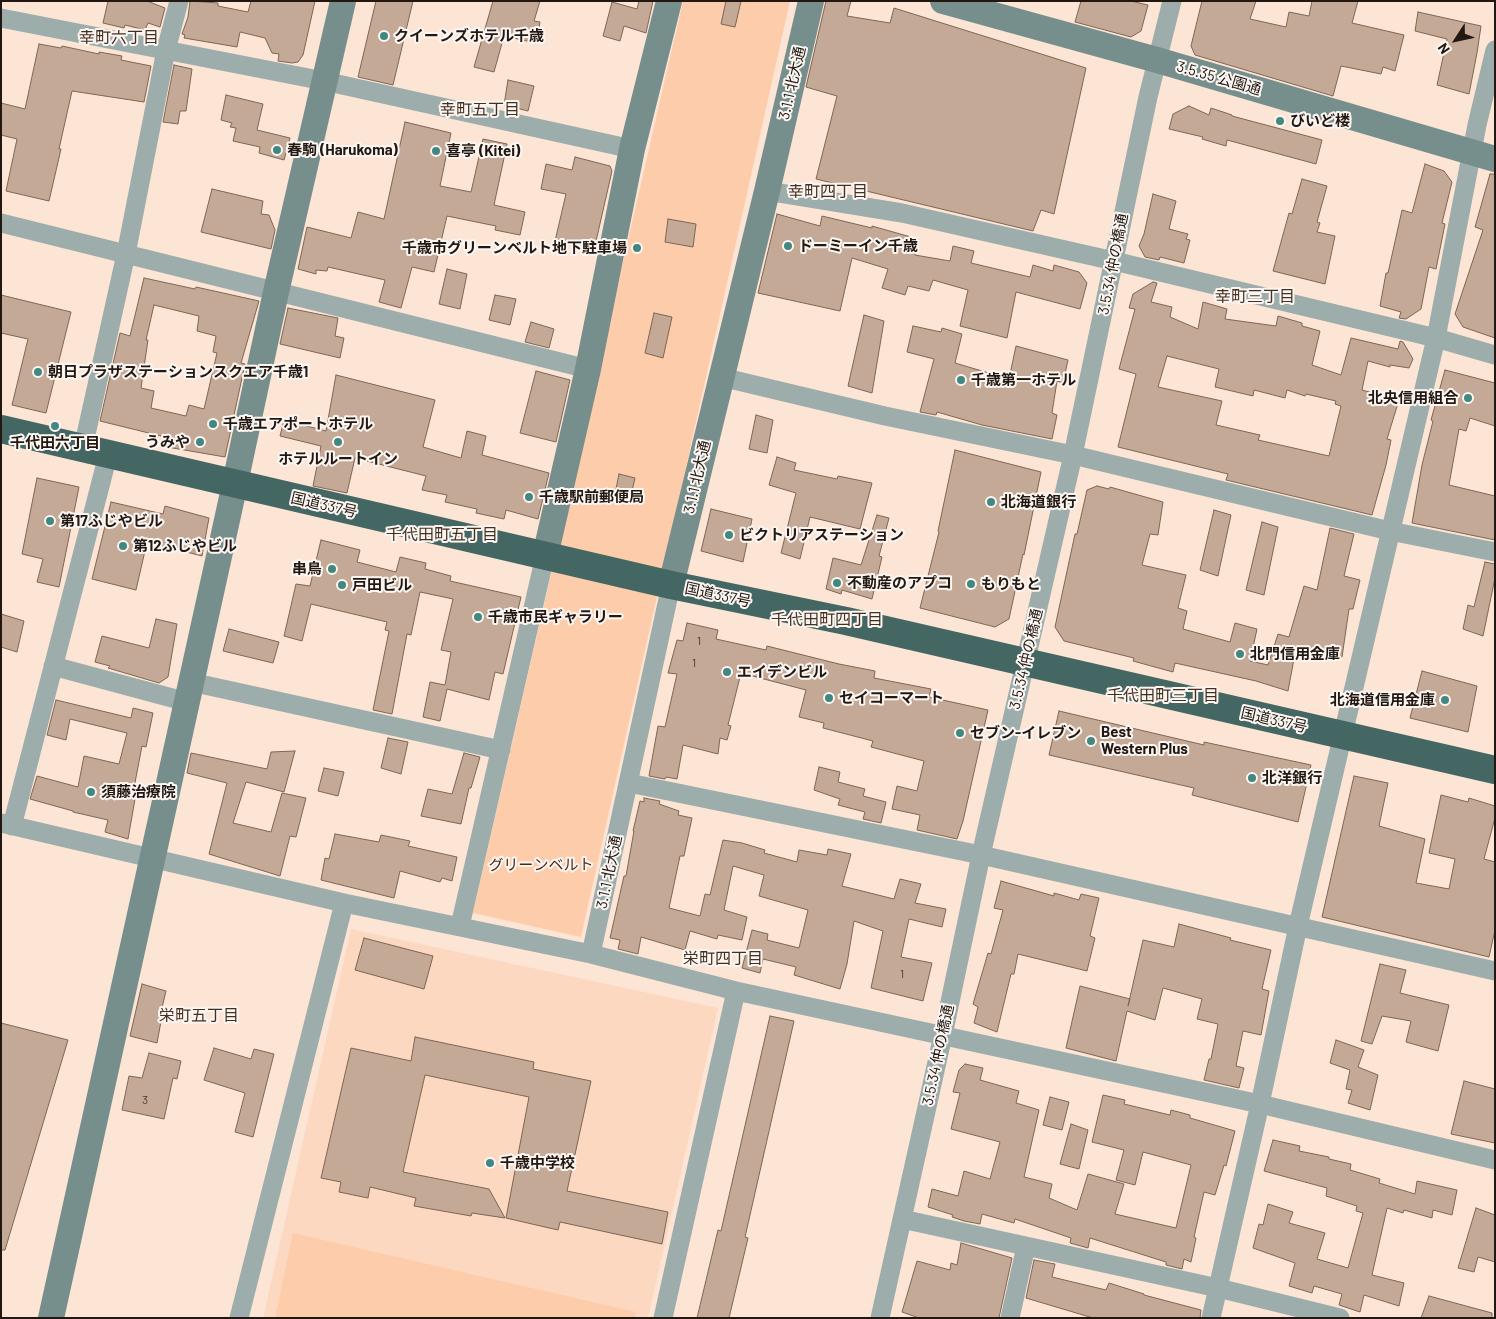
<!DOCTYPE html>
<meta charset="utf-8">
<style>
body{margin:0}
#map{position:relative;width:1496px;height:1319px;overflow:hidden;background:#fde5d6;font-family:Barlow,sans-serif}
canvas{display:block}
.frame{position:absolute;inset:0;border:2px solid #221811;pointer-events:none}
.north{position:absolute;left:1431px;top:15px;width:50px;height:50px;-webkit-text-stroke:4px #fcf6f3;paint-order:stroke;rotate:235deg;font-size:14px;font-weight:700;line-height:20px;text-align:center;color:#221811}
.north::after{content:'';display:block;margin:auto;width:18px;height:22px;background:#221811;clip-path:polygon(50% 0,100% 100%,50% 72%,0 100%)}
</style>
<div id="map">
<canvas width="1496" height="1319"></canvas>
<div class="frame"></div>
<div class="north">N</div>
</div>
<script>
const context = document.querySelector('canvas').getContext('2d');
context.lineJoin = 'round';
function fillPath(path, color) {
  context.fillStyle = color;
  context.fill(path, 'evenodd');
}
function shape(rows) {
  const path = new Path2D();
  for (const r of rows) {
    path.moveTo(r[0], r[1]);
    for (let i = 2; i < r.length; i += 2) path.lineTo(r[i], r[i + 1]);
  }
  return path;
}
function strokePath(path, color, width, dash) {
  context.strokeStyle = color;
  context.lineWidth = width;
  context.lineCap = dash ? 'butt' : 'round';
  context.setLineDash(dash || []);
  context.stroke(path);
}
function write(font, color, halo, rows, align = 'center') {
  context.font = font + ' Barlow,"Noto Sans JP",sans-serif';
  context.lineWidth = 4;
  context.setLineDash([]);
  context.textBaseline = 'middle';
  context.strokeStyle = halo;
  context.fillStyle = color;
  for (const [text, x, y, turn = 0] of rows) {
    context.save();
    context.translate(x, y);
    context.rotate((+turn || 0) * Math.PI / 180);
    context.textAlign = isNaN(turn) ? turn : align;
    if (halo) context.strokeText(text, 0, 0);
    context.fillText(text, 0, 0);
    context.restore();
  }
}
const built = shape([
 [351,929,718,1008,648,1318,263,1318]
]);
const green = shape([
 [683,1,790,1,581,937,473,913],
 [293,1233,636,1312,635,1318,275,1318]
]);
const building = shape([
 [108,1,147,1,165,8,160,27,148,23,145,30,125,25,124,28,103,23,108,1],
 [190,1,218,3,218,6,248,12,251,1,315,1,303,55,298,62,292,63,278,61,279,54,272,53,265,38,240,32,237,47,184,38,185,35,182,34,188,17,190,1],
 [376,1,413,1,393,85,358,77,376,1],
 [493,1,540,1,534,21,540,22,536,43,504,36,494,72,474,67,493,1],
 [639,1,653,1,646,33,624,26,620,41,603,36,612,2,637,9,639,1],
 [726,1,741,1,735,27,721,24,726,1],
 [826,1,851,1,847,16,890,23,894,8,1086,68,1054,214,1041,210,1033,231,816,179,837,96,806,87,826,1],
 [1081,1,1131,1,1148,5,1141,31,1131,37,1075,22,1081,1],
 [1202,1,1256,1,1250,19,1286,27,1289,12,1309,16,1312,1,1358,1,1352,23,1404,35,1395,71,1383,67,1381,74,1341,66,1333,96,1195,55,1191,46,1202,1],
 [1418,12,1481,26,1477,53,1469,94,1437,85,1447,39,1415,31,1418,12],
 [39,44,61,48,62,46,99,54,99,52,122,56,121,60,151,66,144,102,72,91,59,149,61,149,49,201,6,191,17,139,1,135,1,103,25,109,39,44],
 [174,65,192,69,186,111,180,111,178,124,163,122,174,65],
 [508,80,534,86,528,111,504,105,508,80],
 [226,95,263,104,257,130,290,138,284,160,259,153,260,147,233,141,236,128,230,127,232,123,221,120,226,95],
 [1189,106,1209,115,1211,108,1232,115,1232,116,1322,140,1316,164,1227,140,1226,146,1202,139,1203,137,1169,129,1173,114,1189,106],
 [405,122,451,133,440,186,471,192,483,139,507,144,494,205,525,212,520,235,495,230,496,226,447,216,434,272,412,267,401,308,379,302,385,280,328,267,327,271,316,270,316,274,298,269,307,227,351,238,358,212,384,219,405,122],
 [575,157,610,166,612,171,594,250,555,241,566,194,541,189,546,164,572,170,575,157],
 [1425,164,1444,171,1452,182,1442,223,1445,224,1436,269,1429,267,1421,309,1406,319,1399,318,1401,312,1380,306,1386,273,1388,273,1402,210,1412,213,1425,164],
 [1490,174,1495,174,1495,338,1463,327,1455,314,1483,230,1475,227,1490,174],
 [1302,179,1327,186,1317,222,1320,223,1317,232,1335,236,1325,284,1273,271,1289,213,1292,214,1302,179],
 [212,189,263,201,261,214,269,215,275,230,271,249,201,232,212,189],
 [1153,194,1176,201,1169,229,1188,234,1186,239,1190,240,1184,263,1160,257,1159,260,1145,257,1139,246,1144,234,1153,194],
 [777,214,820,226,822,216,872,228,872,226,918,239,915,255,950,261,953,246,974,251,971,263,1030,277,1033,265,1053,271,1054,265,1079,272,1087,283,1080,309,1016,292,1007,338,960,326,968,290,933,280,929,291,908,286,905,295,882,288,888,269,852,258,840,311,758,293,777,214],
 [668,219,696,224,693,247,665,242,668,219],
 [447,269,467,274,460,309,439,304,447,269],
 [144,278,195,289,196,287,259,301,241,363,245,364,225,457,167,447,169,438,100,421,120,333,130,336,144,278],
 [154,305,199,316,197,331,216,336,213,352,217,353,204,409,189,405,186,416,151,408,154,391,141,388,148,340,146,340,154,305],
 [1153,282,1157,283,1151,302,1172,307,1170,317,1198,329,1203,302,1227,309,1225,319,1276,326,1278,316,1302,323,1302,326,1320,331,1312,365,1341,375,1351,338,1398,349,1400,341,1403,342,1413,359,1409,368,1390,365,1390,367,1368,361,1362,390,1399,400,1387,439,1391,440,1386,465,1372,515,1226,480,1228,474,1118,447,1136,374,1119,369,1135,309,1129,308,1133,294,1153,282],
 [1167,356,1219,369,1215,387,1253,396,1254,390,1285,398,1287,390,1305,396,1306,394,1336,401,1335,404,1341,406,1329,456,1258,440,1260,435,1216,425,1222,401,1158,387,1167,356],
 [1,295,71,312,46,413,12,405,28,339,1,333,1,295],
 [495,295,516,299,510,325,489,320,495,295],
 [288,308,338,318,335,336,344,338,340,358,280,344,288,308],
 [654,313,672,317,663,358,645,353,654,313],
 [864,315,884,321,872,393,848,386,864,315],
 [531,322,554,329,549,348,525,342,531,322],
 [913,326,941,332,942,328,962,334,955,363,1009,379,1016,346,1068,360,1063,383,1057,381,1052,413,1057,415,1052,439,982,425,937,412,936,415,920,412,934,359,907,352,913,326],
 [1445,370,1495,383,1495,426,1470,418,1466,431,1459,429,1449,485,1495,496,1495,540,1412,523,1422,465,1433,421,1431,420,1445,370],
 [536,371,570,380,556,442,520,433,536,371],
 [336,375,435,400,423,447,461,458,467,431,486,436,482,455,549,473,538,519,506,510,504,519,476,513,477,509,445,502,447,495,422,490,426,476,355,458,347,493,313,486,321,446,280,436,284,420,326,431,336,375],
 [756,415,773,420,767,453,749,449,756,415],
 [955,450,1041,472,1024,555,1023,554,1009,619,995,627,920,608,939,532,938,531,955,450],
 [777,457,796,463,794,470,837,479,838,476,872,483,860,529,810,517,800,559,781,553,796,493,769,485,777,457],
 [619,474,635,478,629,503,614,499,619,474],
 [37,478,79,487,59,587,37,582,43,559,22,554,37,478],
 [1097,486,1109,489,1110,487,1163,502,1158,535,1150,534,1142,565,1186,575,1178,608,1187,611,1183,629,1230,642,1235,623,1257,629,1250,661,1268,665,1278,634,1289,637,1304,586,1317,590,1330,528,1354,534,1344,576,1360,580,1353,609,1349,609,1342,657,1296,648,1288,691,1256,681,1175,663,1173,672,1133,661,1134,658,1064,641,1055,627,1075,534,1077,534,1087,490,1097,486],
 [111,502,163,514,165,506,209,518,202,556,147,542,136,590,92,579,111,502],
 [711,509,752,519,743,562,701,551,711,509],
 [1214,510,1231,515,1218,576,1200,570,1214,510],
 [877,515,889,518,879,556,882,557,872,599,842,590,841,594,826,589,833,558,861,565,877,515],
 [1262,522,1278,527,1264,595,1246,590,1262,522],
 [321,540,360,550,357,562,396,572,400,557,426,563,425,569,451,576,450,581,521,597,503,674,495,672,489,700,447,689,440,721,423,717,430,682,445,685,451,652,441,650,453,599,420,592,411,635,407,634,392,714,373,710,389,631,385,630,387,622,311,604,302,641,284,636,296,584,310,586,321,540],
 [1485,562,1495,564,1495,578,1483,636,1463,629,1468,605,1474,607,1485,562],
 [1,614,24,621,17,652,1,647,1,614],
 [156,619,177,624,168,677,159,683,108,668,110,666,95,662,102,636,149,648,156,619],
 [687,623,718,630,716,639,766,650,767,646,839,664,875,671,874,678,931,689,929,697,988,710,963,821,957,839,917,830,920,815,892,809,897,786,917,791,924,761,871,747,873,741,823,728,824,723,799,717,806,690,741,673,728,725,731,726,727,740,720,738,718,754,683,745,677,779,666,777,665,779,649,776,658,726,665,727,677,674,668,673,677,640,683,641,687,623],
 [229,629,279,642,273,663,223,651,229,629],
 [1422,671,1477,686,1468,732,1410,718,1422,671],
 [56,700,131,718,133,708,153,713,146,747,142,746,132,798,135,799,128,839,105,832,108,820,73,812,73,811,30,799,37,776,78,787,84,756,119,764,127,733,70,719,66,740,47,735,56,700],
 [1059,711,1204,745,1204,742,1311,765,1298,822,1192,795,1194,788,1049,755,1059,711],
 [388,738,408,742,401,774,381,768,388,738],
 [295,751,284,792,246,782,233,823,271,832,282,793,306,798,296,837,290,836,280,876,209,854,227,783,187,773,191,753,267,769,271,752,295,751],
 [464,753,480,757,471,788,469,788,461,824,421,816,428,789,452,794,464,753],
 [819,767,840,772,838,782,865,789,863,796,886,802,881,823,863,819,865,812,838,805,840,799,814,790,819,767],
 [324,768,344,772,338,796,318,791,324,768],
 [1354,776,1388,783,1379,826,1425,839,1416,883,1449,889,1455,859,1429,853,1441,795,1468,802,1469,798,1495,806,1495,818,1484,859,1495,862,1495,930,1489,957,1322,917,1354,776],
 [644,798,660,801,659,804,679,811,678,815,692,818,684,856,680,856,669,908,700,916,705,894,710,895,723,840,742,843,765,850,764,853,797,862,799,850,827,855,828,849,851,854,842,886,894,899,900,879,921,884,915,903,946,909,942,927,909,919,901,957,932,963,923,1001,871,988,883,931,854,921,847,964,840,989,794,975,796,967,763,959,760,973,742,968,752,930,768,934,767,940,799,948,808,910,759,896,764,875,733,866,724,910,747,917,742,940,718,935,717,939,690,931,685,950,641,937,638,954,618,949,620,940,610,938,624,876,626,876,634,831,633,831,640,801,644,802,644,798],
 [335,834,379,842,381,835,410,841,408,846,457,857,452,881,442,878,440,882,400,871,394,898,321,880,325,858,329,859,335,834],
 [1001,881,1054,896,1054,893,1079,900,1081,894,1099,898,1090,936,1095,938,1087,971,1018,954,1014,974,1011,974,997,1032,974,1023,978,1007,973,1004,988,953,991,954,1003,910,994,908,1001,881],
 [1179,924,1231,938,1230,940,1271,950,1262,989,1269,991,1261,1035,1243,1031,1236,1066,1244,1068,1239,1088,1204,1080,1209,1059,1211,1059,1218,1024,1197,1019,1202,999,1163,988,1155,1020,1127,1011,1116,1061,1066,1048,1080,986,1130,999,1128,1006,1143,940,1174,947,1179,924],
 [364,938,433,956,424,989,355,970,364,938],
 [1380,964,1406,970,1400,993,1449,1005,1438,1051,1406,1042,1411,1021,1382,1016,1372,1044,1361,1041,1380,964],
 [142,984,166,991,160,1016,162,1016,157,1043,130,1036,142,984],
 [770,1016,794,1021,745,1237,748,1238,729,1318,697,1318,718,1230,721,1231,770,1016],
 [1,1023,68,1040,5,1250,1,1250,1,1023],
 [415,1037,534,1062,533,1069,591,1081,567,1191,668,1212,662,1244,560,1222,558,1230,506,1218,529,1097,425,1075,403,1172,489,1189,505,1218,472,1213,471,1216,414,1206,416,1198,370,1187,368,1198,339,1192,341,1182,321,1178,351,1048,411,1061,415,1037],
 [1336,1040,1364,1050,1358,1067,1378,1075,1370,1110,1348,1103,1352,1090,1346,1089,1350,1070,1330,1063,1336,1040],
 [214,1048,251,1059,254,1049,274,1054,253,1137,235,1132,245,1093,204,1080,214,1048],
 [149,1053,181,1061,177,1079,173,1078,164,1119,122,1110,129,1076,142,1078,149,1053],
 [965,1064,983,1068,980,1080,1019,1091,1016,1103,1039,1110,1024,1177,1052,1184,1049,1198,1077,1210,1088,1174,1124,1184,1115,1214,1176,1228,1191,1165,1143,1152,1135,1185,1116,1180,1124,1150,1092,1142,1103,1095,1125,1100,1124,1104,1170,1115,1171,1110,1190,1115,1190,1118,1235,1131,1226,1166,1224,1165,1215,1195,1204,1192,1194,1237,1196,1238,1191,1262,1184,1259,1182,1269,1166,1265,1166,1262,1090,1238,1088,1248,1070,1243,1071,1238,1015,1219,1014,1223,982,1214,980,1224,964,1221,952,1217,953,1215,928,1207,932,1189,958,1196,964,1171,990,1179,1000,1142,951,1129,960,1093,953,1092,959,1070,965,1064],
 [1464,1081,1495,1089,1495,1143,1451,1134,1464,1081],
 [1050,1097,1069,1102,1062,1130,1043,1125,1050,1097],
 [1071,1124,1088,1130,1079,1169,1060,1164,1071,1124],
 [1273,1140,1300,1146,1299,1151,1329,1157,1329,1159,1351,1164,1350,1170,1380,1179,1379,1183,1415,1194,1417,1181,1457,1190,1452,1215,1433,1210,1432,1218,1404,1210,1403,1213,1387,1208,1372,1275,1404,1283,1399,1306,1364,1295,1360,1312,1339,1305,1342,1294,1314,1286,1312,1293,1289,1286,1295,1263,1253,1248,1259,1224,1263,1225,1268,1204,1293,1212,1289,1223,1325,1233,1317,1259,1348,1268,1363,1213,1356,1211,1357,1206,1326,1196,1327,1188,1264,1171,1273,1140],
 [1476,1208,1495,1215,1495,1262,1478,1257,1474,1272,1458,1268,1476,1208],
 [961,1243,1012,1258,999,1318,919,1318,902,1312,917,1261,950,1270,951,1263,957,1265,961,1243],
 [1034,1260,1055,1264,1052,1277,1106,1290,1109,1283,1144,1294,1144,1295,1201,1310,1200,1318,1093,1318,1026,1298,1034,1260],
 [1429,1296,1492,1313,1492,1318,1421,1318,1429,1296]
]);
const street = shape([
 [1,18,324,81,632,149],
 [767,191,902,213,1114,261,1436,338,1495,355],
 [1,223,588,369],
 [721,377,885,416,1073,455,1390,531,1495,552],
 [83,448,126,254,166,50,179,1],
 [53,666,187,702],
 [191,682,501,750],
 [629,783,981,855,1495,971],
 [1,823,344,903,591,954,736,991,1260,1104,1495,1160],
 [12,826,108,455],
 [460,926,545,556],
 [591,954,671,585],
 [902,1219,1218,1288,1340,1318],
 [239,1318,344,903],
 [663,1318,736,991],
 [880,1318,943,1035,981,855,1073,455,1148,97,1172,1],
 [1010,1318,1026,1246],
 [1211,1318,1260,1104,1298,926,1436,338,1477,125,1495,50]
]);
const secondary = shape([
 [943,1,1157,60,1495,159],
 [545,556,588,369,632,149,669,1],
 [671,585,767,191,811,1],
 [51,1318,229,511,276,292,343,1]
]);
const highway = shape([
 [1,429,671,585,846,621,1495,770]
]);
const markers = [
 [384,36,5,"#428881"],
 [1280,121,5,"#428881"],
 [277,150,5,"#428881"],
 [436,151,5,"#428881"],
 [788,246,5,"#428881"],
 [637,248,5,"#428881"],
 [38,372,5,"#428881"],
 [961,380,5,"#428881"],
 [1468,398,5,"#428881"],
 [213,424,5,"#428881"],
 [55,426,5,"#428881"],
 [200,442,5,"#428881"],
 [338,442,5,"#428881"],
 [529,497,5,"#428881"],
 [991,502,5,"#428881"],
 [50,521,5,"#428881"],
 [729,535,5,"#428881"],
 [123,546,5,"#428881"],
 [332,569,5,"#428881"],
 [837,583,5,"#428881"],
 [971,584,5,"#428881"],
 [342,585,5,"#428881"],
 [478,617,5,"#428881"],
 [1240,654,5,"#428881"],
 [727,672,5,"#428881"],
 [829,698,5,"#428881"],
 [1445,700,5,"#428881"],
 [960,733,5,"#428881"],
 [1091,741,5,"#428881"],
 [1252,778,5,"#428881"],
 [91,792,5,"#428881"],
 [490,1163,5,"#428881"]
];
const numberNames = [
 ["1",699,641],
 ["1",694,663],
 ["1",902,974],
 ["3",145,1100]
];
const poiNames = [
 ["クイーンズホテル千歳",394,36],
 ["びいど楼",1290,121],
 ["春駒 (Harukoma)",287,150],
 ["喜亭 (Kitei)",446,151],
 ["ドーミーイン千歳",798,246],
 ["千歳市グリーンベルト地下駐車場",627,248,"right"],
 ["朝日プラザステーションスクエア千歳1",48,372],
 ["千歳第一ホテル",971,380],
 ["北央信用組合",1458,398,"right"],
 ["千歳エアポートホテル",223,424],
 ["うみや",190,442,"right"],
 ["千代田六丁目",55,443,"center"],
 ["ホテルルートイン",338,459,"center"],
 ["千歳駅前郵便局",539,497],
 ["北海道銀行",1001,502],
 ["第17ふじやビル",60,521],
 ["ビクトリアステーション",739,535],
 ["第12ふじやビル",133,546],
 ["串鳥",322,569,"right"],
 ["不動産のアプコ",847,583],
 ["もりもと",981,584],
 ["戸田ビル",352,585],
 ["千歳市民ギャラリー",488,617],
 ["北門信用金庫",1250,654],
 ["エイデンビル",737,672],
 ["セイコーマート",839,698],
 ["北海道信用金庫",1435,700,"right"],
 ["Best",1101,732],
 ["Western Plus",1101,749],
 ["セブン-イレブン",970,733],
 ["北洋銀行",1262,778],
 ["須藤治療院",101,792],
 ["千歳中学校",500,1163]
];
const streetNames = [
 ["3.5.35 公園通",1219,78,16],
 ["3.1.1 北大通",792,83,-77],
 ["3.5.34 仲の橋通",1113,264,-79],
 ["3.1.1 北大通",697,477,-77],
 ["国道337号",324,505,13],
 ["国道337号",718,595,12],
 ["3.5.34 仲の橋通",1026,659,-77],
 ["国道337号",1274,720,13],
 ["3.1.1 北大通",609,872,-78],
 ["3.5.34 仲の橋通",938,1055,-78]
];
const parkNames = [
 ["グリーンベルト",541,865]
];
const neighbourhoodNames = [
 ["幸町六丁目",119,38],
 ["幸町五丁目",480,110],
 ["幸町四丁目",828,192],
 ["幸町三丁目",1255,297],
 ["千代田町五丁目",442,535],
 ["千代田町四丁目",827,620],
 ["千代田町三丁目",1163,696],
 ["栄町四丁目",723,959],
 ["栄町五丁目",199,1016]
];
fillPath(built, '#fcd8c0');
fillPath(green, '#fdccab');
fillPath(building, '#c4a996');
strokePath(building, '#7e6554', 1);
strokePath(street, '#9dadab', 19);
strokePath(secondary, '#778f8c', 26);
strokePath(highway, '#446763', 28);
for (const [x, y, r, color] of markers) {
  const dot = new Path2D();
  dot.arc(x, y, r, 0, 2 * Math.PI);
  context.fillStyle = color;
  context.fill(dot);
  strokePath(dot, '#fcf6f3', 2);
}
write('12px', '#4a3c32', null, numberNames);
write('bold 15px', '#221811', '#fcf6f3', poiNames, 'left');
write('15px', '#221811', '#fcf6f3', streetNames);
write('15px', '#4b2a11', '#fcf6f3', parkNames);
write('16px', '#452f1f', '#fcf6f3', neighbourhoodNames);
</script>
